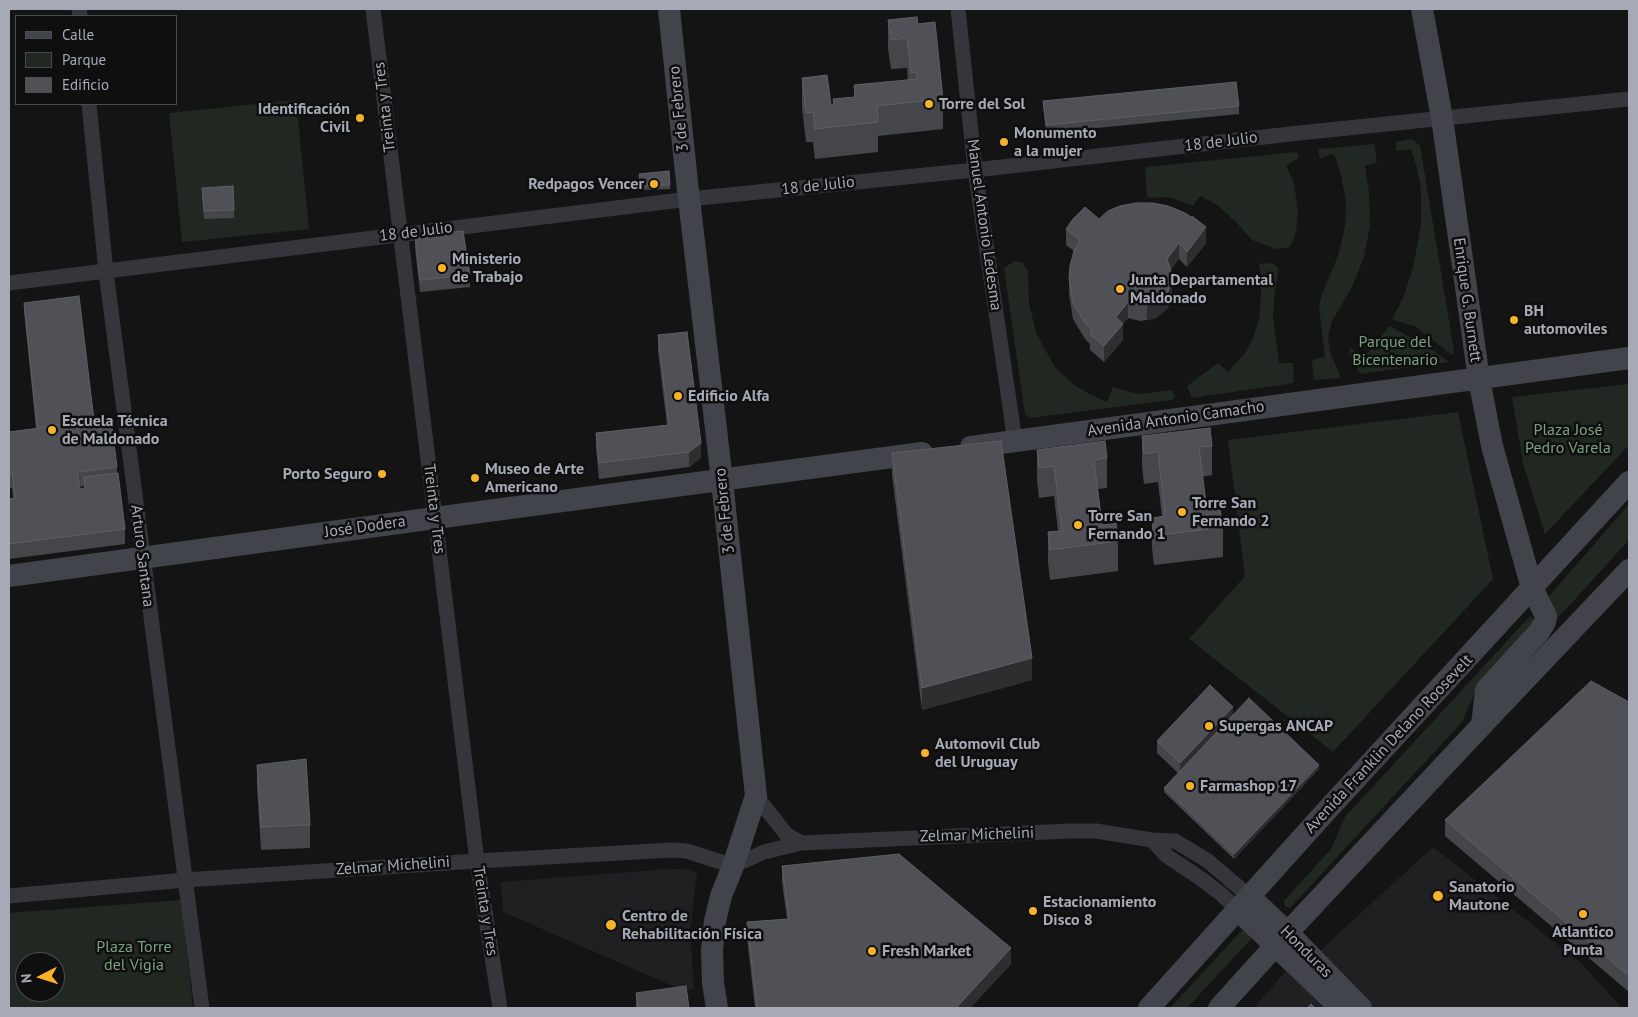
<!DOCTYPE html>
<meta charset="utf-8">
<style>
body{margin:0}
#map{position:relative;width:1638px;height:1017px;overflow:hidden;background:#141415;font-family:"PT Sans",sans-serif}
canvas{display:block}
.frame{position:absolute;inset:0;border:10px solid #a5aab6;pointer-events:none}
.legend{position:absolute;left:15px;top:15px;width:162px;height:90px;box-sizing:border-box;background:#0f0f10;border:1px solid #4b4d52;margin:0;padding:6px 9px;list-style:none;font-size:15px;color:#a5aab6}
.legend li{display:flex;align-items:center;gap:10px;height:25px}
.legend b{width:25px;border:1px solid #4b4d52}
.north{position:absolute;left:15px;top:952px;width:50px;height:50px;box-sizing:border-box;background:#0f0f10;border:1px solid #4b4d52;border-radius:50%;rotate:265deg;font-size:14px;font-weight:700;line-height:20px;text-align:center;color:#a5aab6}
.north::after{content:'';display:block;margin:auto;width:18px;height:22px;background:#f7b22a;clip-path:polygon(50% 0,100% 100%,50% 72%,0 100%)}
</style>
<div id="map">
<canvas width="1638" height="1017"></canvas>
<div class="frame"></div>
<ul class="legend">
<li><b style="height:6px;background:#42444b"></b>Calle</li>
<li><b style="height:14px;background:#202821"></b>Parque</li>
<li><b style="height:14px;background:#505156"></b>Edificio</li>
</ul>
<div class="north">N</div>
</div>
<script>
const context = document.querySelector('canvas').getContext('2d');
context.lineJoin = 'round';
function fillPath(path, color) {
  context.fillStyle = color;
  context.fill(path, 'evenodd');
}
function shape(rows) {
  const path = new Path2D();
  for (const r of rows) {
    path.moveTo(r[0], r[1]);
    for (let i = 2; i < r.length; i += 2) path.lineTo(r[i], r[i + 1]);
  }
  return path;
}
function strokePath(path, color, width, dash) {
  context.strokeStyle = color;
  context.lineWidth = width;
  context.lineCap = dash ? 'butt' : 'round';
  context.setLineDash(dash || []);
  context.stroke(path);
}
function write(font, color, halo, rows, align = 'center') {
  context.font = font + ' "PT Sans",sans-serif';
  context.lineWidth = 5;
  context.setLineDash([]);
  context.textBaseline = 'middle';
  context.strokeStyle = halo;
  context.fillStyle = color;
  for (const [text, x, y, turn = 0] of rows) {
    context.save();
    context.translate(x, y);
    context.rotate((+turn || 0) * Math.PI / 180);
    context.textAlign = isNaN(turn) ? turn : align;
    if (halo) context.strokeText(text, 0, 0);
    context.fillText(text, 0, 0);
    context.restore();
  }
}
const built = shape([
 [1433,847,1581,963,1622,1008,1254,1008,1285,972,1289,970,1304,970,1327,944],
 [669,869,684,869,697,873,690,931,694,989,684,991,503,912,501,882]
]);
const green = shape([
 [296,100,309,229,182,242,169,113],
 [1411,139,1420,145,1454,351,1452,355,1415,326,1406,324,1392,319,1403,298,1413,268,1421,225,1421,189,1416,165,1411,149,1396,151,1396,142],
 [1374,144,1377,162,1365,166,1369,193,1370,225,1364,257,1352,287,1332,321,1328,337,1330,352,1341,378,1314,380,1312,360,1325,357,1319,306,1322,294,1338,256,1345,227,1346,202,1341,175,1335,156,1331,154,1320,159,1318,149],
 [1297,152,1299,158,1286,165,1294,183,1298,212,1296,232,1290,247,1277,249,1252,240,1236,222,1216,204,1200,196,1193,206,1169,197,1147,198,1145,167],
 [1015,261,1023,263,1028,272,1029,304,1037,335,1055,367,1073,384,1089,394,1107,402,1113,387,1129,392,1143,394,1171,390,1175,395,1174,398,1171,400,1031,418,1025,414,1004,268],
 [1264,263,1274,264,1279,269,1275,290,1273,315,1279,363,1293,363,1294,383,1192,398,1187,386,1218,363,1228,372,1245,353,1253,338,1259,319,1261,297,1261,277,1259,264],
 [1389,326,1427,346,1449,362,1360,374,1350,355,1349,352,1351,348,1363,359],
 [1629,384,1629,445,1545,534,1523,463,1512,397],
 [1458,412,1493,579,1333,752,1189,639,1245,576,1228,440],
 [1629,504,1629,540,1556,620,1545,601],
 [1530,616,1536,621,1476,690,1462,722,1290,908,1285,906,1284,901,1331,849,1345,817],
 [181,900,193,1008,9,1008,9,913],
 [25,962,55,962,55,992,25,992],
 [1244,928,1254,936,1187,1008,1170,1008]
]);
const street = shape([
 [79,9,80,16],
 [373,9,477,861,500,1008],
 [958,9,975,170,1015,441],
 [89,104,106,272,202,1008],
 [9,283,689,199,975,170,1299,133,1629,99],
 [756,796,786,834,801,843],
 [1152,840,1167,856,1200,878,1221,894,1238,910],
 [9,896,185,880,477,861,672,850,687,851,733,866,764,852,801,843,1070,831,1096,831,1152,840,1175,841,1208,861,1250,897]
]);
const secondary = shape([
 [669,9,687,182,720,463,756,796,733,866,721,896,715,921,712,950,713,983,717,1008],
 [1422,9,1442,118,1479,379,1492,446,1532,588,1546,616,1545,622,1539,632,1486,690,1482,725],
 [971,447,1629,358],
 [9,576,435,518,922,453],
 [1250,897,1288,933,1361,1008],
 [1238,910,1341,1008],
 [1149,1008,1329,808,1629,482],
 [1219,1008,1275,946,1482,725,1629,570]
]);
const wall = shape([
 [888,20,918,24,943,99,943,129,878,136,878,152,815,159,813,142,806,142,802,108,802,78,831,105,833,105,833,99,854,97,854,85,908,80,907,68,891,69,888,49],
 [1043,101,1239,106,1239,114,1046,133],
 [639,178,670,185,670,189,640,190],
 [202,188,234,210,234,218,204,219],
 [1099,219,1206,243,1187,267,1179,259,1171,269,1172,293,1168,308,1156,318,1147,320,1140,321,1128,318,1123,324,1123,340,1104,362,1090,350,1090,344,1085,339,1073,319,1069,294,1069,278,1074,251,1066,245,1066,229],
 [415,236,470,275,470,287,420,292,415,248],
 [79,296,94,421,117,467,117,473,125,529,125,544,9,559,9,499,13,498,12,488,9,488,9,432,36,428,24,311,24,303],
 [84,486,84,489,80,489,79,487],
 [658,335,701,458,689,467,599,479,596,448,596,433,667,425,658,351],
 [1142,436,1212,446,1212,475,1202,477,1207,511,1223,527,1223,557,1154,565,1152,548,1152,518,1162,517,1158,482,1144,484,1142,466],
 [1037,450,1107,458,1107,488,1098,489,1102,525,1118,541,1118,571,1050,580,1048,562,1048,532,1058,531,1054,496,1039,498,1037,480],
 [892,453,1032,680,922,710,892,475],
 [1629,702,1629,992,1445,836,1445,820],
 [1233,715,1319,769,1234,859,1164,792,1164,788,1178,773,1157,753,1157,741],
 [257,765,310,825,310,848,261,850,257,787],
 [782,866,1011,964,970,1008,755,1008,747,938,747,922,787,919,782,882],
 [636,993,689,1008,636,1008]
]);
const shadedWall = shape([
 [1206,227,1206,243,1187,267,1187,252],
 [1179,243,1179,259,1167,274,1167,259],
 [1172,278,1172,293,1168,308,1156,318,1147,320,1147,305],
 [1128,302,1128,318,1123,324,1123,340,1104,362,1104,346,1116,317],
 [701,443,701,458,689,467,689,452],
 [1032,658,1032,680,922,710,922,688],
 [1233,707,1233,719,1180,775,1180,763],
 [1319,765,1319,769,1234,859,1234,854],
 [1011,948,1011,964,970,1008,956,1008]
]);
const building = shape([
 [917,17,918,24,935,22,943,99,877,106,878,122,815,129,813,112,806,113,802,78,827,75,831,105,834,104,833,99,855,97,854,85,917,79,917,72,911,73,907,38,891,40,888,20,917,17],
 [1236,82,1239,106,1046,125,1043,101,1236,82],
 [669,171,670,185,640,186,639,174,669,171],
 [233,186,234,210,204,211,202,188,233,186],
 [1136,203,1153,203,1168,206,1185,213,1191,217,1192,216,1206,227,1187,252,1179,243,1167,259,1170,268,1172,278,1168,292,1156,302,1147,305,1140,305,1128,302,1116,317,1123,324,1104,346,1090,334,1092,330,1085,323,1073,303,1069,278,1070,266,1074,251,1080,240,1066,229,1073,219,1085,207,1099,219,1108,211,1120,206,1136,203],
 [463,231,470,275,420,280,415,236,463,231],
 [79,296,94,420,37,427,24,303,79,296],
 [687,332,701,443,689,452,599,463,596,433,669,425,658,335,687,332],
 [111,419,117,467,77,472,80,489,85,488,84,477,118,473,125,529,9,544,9,499,15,498,12,472,9,473,9,432,111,419],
 [1210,428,1212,446,1199,447,1207,511,1220,510,1223,527,1154,536,1152,518,1165,516,1158,452,1144,454,1142,436,1210,428],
 [1001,441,1032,658,922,688,892,453,1001,441],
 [1105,441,1107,458,1094,460,1102,525,1116,523,1118,541,1050,550,1048,532,1062,531,1054,466,1039,468,1037,450,1105,441],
 [1591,681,1629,702,1629,976,1445,820,1591,681],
 [1210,685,1233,707,1180,763,1157,741,1210,685],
 [1249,698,1319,765,1234,854,1164,788,1249,698],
 [306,759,310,825,261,827,257,765,306,759],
 [899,854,1011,948,956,1008,757,1008,747,922,789,919,782,866,899,854],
 [686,986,689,1008,638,1008,636,993,686,986],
 [1311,1004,1315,1008,1307,1008,1311,1004]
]);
const markers = [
 [929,104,5,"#f7b22a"],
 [360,118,5,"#f7b22a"],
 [1004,142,5,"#f7b22a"],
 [654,184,5,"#f7b22a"],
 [442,268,5,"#f7b22a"],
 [1120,289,5,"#f7b22a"],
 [1514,320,5,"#f7b22a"],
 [678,396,5,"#f7b22a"],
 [52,430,5,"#f7b22a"],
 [382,474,5,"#f7b22a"],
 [475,478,5,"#f7b22a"],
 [1182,512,5,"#f7b22a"],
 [1078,525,5,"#f7b22a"],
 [1209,726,5,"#f7b22a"],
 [925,753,5,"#f7b22a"],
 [1190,786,5,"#f7b22a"],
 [1438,896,6,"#f7b22a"],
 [1033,911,5,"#f7b22a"],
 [1583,914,5,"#f7b22a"],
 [611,925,6,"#f7b22a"],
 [872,951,5,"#f7b22a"]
];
const poiNames = [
 ["Torre del Sol",939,104],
 ["Identificación",350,109,"right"],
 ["Civil",350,127,"right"],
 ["Monumento",1014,133],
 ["a la mujer",1014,151],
 ["Redpagos Vencer",644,184,"right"],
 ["Ministerio",452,259],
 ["de Trabajo",452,277],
 ["Junta Departamental",1130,280],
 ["Maldonado",1130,298],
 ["BH",1524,311],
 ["automoviles",1524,329],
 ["Edificio Alfa",688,396],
 ["Escuela Técnica",62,421],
 ["de Maldonado",62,439],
 ["Museo de Arte",485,469],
 ["Americano",485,487],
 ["Porto Seguro",372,474,"right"],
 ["Torre San",1192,503],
 ["Fernando 2",1192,521],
 ["Torre San",1088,516],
 ["Fernando 1",1088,534],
 ["Supergas ANCAP",1219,726],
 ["Automovil Club",935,744],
 ["del Uruguay",935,762],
 ["Farmashop 17",1200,786],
 ["Sanatorio",1449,887],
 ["Mautone",1449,905],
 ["Estacionamiento",1043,902],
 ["Disco 8",1043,920],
 ["Centro de",622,916],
 ["Rehabilitación Física",622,934],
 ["Atlantico",1583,932,"center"],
 ["Punta",1583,950,"center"],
 ["Fresh Market",882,951]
];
const streetNames = [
 ["Treinta y Tres",385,107,-97],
 ["3 de Febrero",679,109,-96],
 ["18 de Julio",1221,142,-7],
 ["18 de Julio",818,186,-6],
 ["Manuel Antonio Ledesma",984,225,82],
 ["18 de Julio",416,232,-7],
 ["Enrique G. Burnett",1467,300,82],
 ["Avenida Antonio Camacho",1176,419,-8],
 ["Treinta y Tres",434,509,83],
 ["3 de Febrero",725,511,-96],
 ["José Dodera",365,527,-8],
 ["Arturo Santana",142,556,83],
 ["Avenida Franklin Delano Roosevelt",1389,744,-47],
 ["Zelmar Michelini",977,835,-2],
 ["Zelmar Michelini",393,866,-4],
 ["Treinta y Tres",485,911,81],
 ["Honduras",1306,952,45]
];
const parkNames = [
 ["Parque del",1395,342],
 ["Bicentenario",1395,360],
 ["Plaza José",1568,430],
 ["Pedro Varela",1568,448],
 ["Plaza Torre",134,947],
 ["del Vigia",134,965]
];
fillPath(built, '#202022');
fillPath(green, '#202821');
strokePath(street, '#35353b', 15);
strokePath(secondary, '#42444b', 22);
fillPath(wall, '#45464a');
fillPath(shadedWall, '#2d2e30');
fillPath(building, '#505156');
strokePath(building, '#5d5f65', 1);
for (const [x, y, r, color] of markers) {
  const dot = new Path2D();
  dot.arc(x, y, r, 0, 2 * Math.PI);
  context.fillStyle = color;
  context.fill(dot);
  strokePath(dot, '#0f0f10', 2);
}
write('bold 16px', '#a5aab6', '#0f0f10', poiNames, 'left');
write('16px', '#a5aab6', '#0f0f10', streetNames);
write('16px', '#7ba27e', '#0f0f10', parkNames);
</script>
